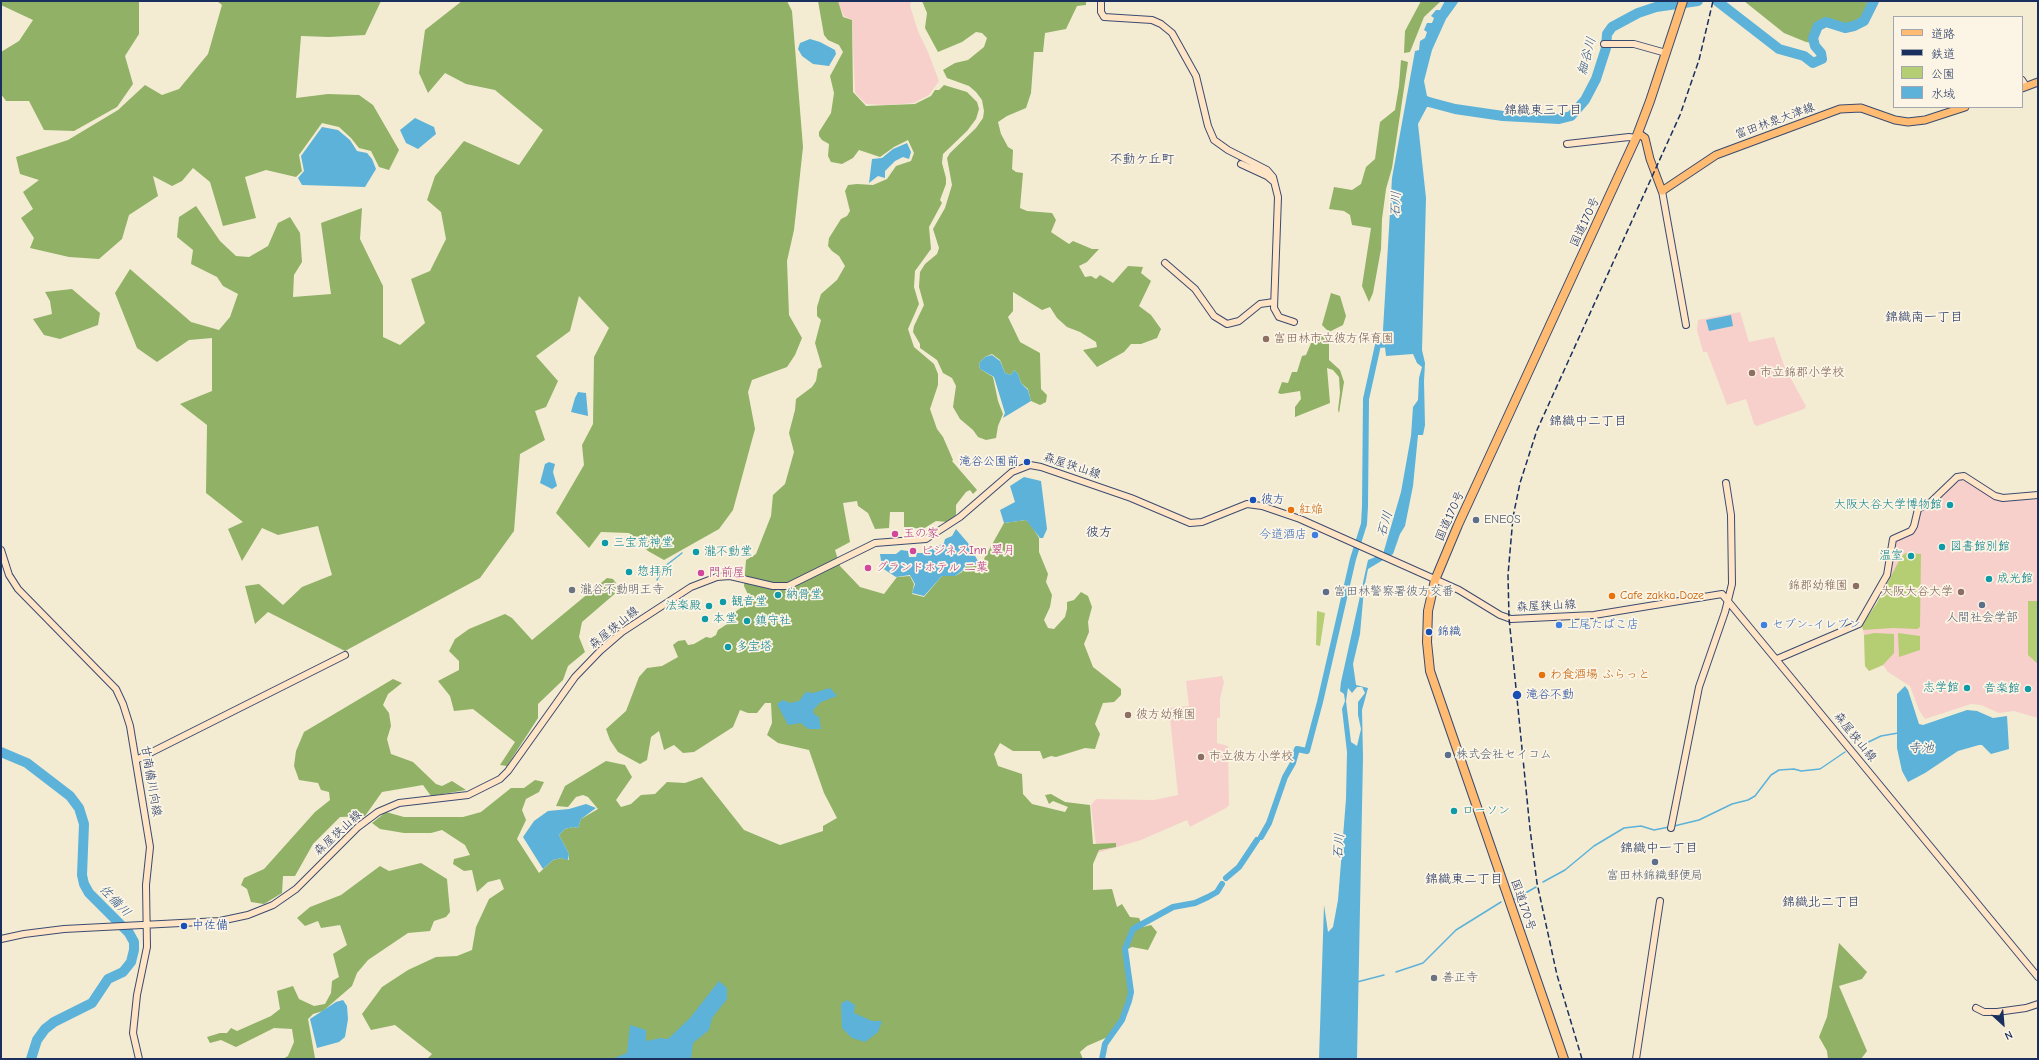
<!DOCTYPE html>
<meta charset="utf-8">
<style>
body{margin:0}
#map{position:relative;width:2039px;height:1060px;overflow:hidden;background:#f3ecd3;font-family:"Comic Neue","Klee One",sans-serif}
canvas{display:block}
.frame{position:absolute;inset:0;border:2px solid #1b2f5e;pointer-events:none}
.legend{position:absolute;left:1893px;top:16px;width:130px;height:92px;box-sizing:border-box;background:#fcf5e5;border:1px solid #a2a6af;margin:0;padding:5px 7px;list-style:none;font-size:12px;color:#1b2f5e}
.legend li{display:flex;align-items:center;gap:8px;height:20px}
.legend b{width:20px;border:1px solid #a2a6af}
.north{position:absolute;left:1983px;top:1004px;width:40px;height:40px;-webkit-text-stroke:3px #fcf5e5;paint-order:stroke;rotate:154deg;font-size:11px;font-weight:700;line-height:16px;text-align:center;color:#1b2f5e}
.north::after{content:'';display:block;margin:auto;width:14px;height:18px;background:#1b2f5e;clip-path:polygon(50% 0,100% 100%,50% 72%,0 100%)}
</style>
<div id="map">
<canvas width="2039" height="1060"></canvas>
<div class="frame"></div>
<ul class="legend">
<li><b style="height:5px;background:#febb71"></b>道路</li>
<li><b style="height:5px;background:#1b2f5e"></b>鉄道</li>
<li><b style="height:11px;background:#b5ce74"></b>公園</li>
<li><b style="height:11px;background:#5cb2d9"></b>水域</li>
</ul>
<div class="north">N</div>
</div>
<script>
const context = document.querySelector('canvas').getContext('2d');
context.lineJoin = 'round';
function fillPath(path, color) {
  context.fillStyle = color;
  context.fill(path, 'evenodd');
}
function shape(rows) {
  const path = new Path2D();
  for (const r of rows) {
    path.moveTo(r[0], r[1]);
    for (let i = 2; i < r.length; i += 2) path.lineTo(r[i], r[i + 1]);
  }
  return path;
}
function strokePath(path, color, width, dash) {
  context.strokeStyle = color;
  context.lineWidth = width;
  context.lineCap = dash ? 'butt' : 'round';
  context.setLineDash(dash || []);
  context.stroke(path);
}
function write(font, color, halo, rows, align = 'center') {
  context.font = font + ' "Comic Neue","Klee One",sans-serif';
  context.lineWidth = 3.5;
  context.setLineDash([]);
  context.textBaseline = 'middle';
  context.strokeStyle = halo;
  context.fillStyle = color;
  for (const [text, x, y, turn = 0] of rows) {
    context.save();
    context.translate(x, y);
    context.rotate((+turn || 0) * Math.PI / 180);
    context.textAlign = isNaN(turn) ? turn : align;
    if (halo) context.strokeText(text, 0, 0);
    context.fillText(text, 0, 0);
    context.restore();
  }
}
const built = shape([
 [837,1,911,1,910,6,918,31,928,52,939,81,929,95,914,103,887,105,866,104,858,96,855,92,852,20,844,16],
 [1740,312,1749,342,1774,337,1785,368,1806,406,1804,409,1757,426,1754,424,1746,399,1727,405,1707,352,1703,352,1697,330,1698,320],
 [1961,480,1967,481,1992,497,2002,501,2038,499,2038,718,2014,711,1999,713,1981,705,1971,704,1925,719,1919,710,1910,686,1888,672,1883,665,1869,671,1865,666,1864,635,1862,625,1877,603,1889,580,1894,543,1898,539,1910,534,1919,512,1933,504,1956,482],
 [1222,676,1224,682,1220,699,1220,718,1217,718,1217,743,1228,746,1229,805,1226,808,1190,827,1187,820,1141,840,1097,853,1091,805,1096,799,1154,800,1178,795,1169,708,1189,706,1186,681]
]);
const green = shape([
 [1906,553,1921,554,1920,627,1917,629,1893,628,1863,630,1862,625,1877,603,1901,557],
 [2028,601,2038,601,2038,664,2028,655],
 [1317,611,1325,613,1320,646,1316,645],
 [1875,633,1894,634,1894,653,1883,665,1869,671,1865,666,1864,635],
 [1898,633,1920,636,1920,650,1899,657]
]);
const forest = shape([
 [1,1,139,1,139,34,125,56,133,84,117,107,74,131,44,130,29,101,6,101,1,94,1,52,19,41,33,20,1,5],
 [217,1,381,1,365,35,329,37,301,36,296,98,328,94,359,95,373,105,399,150,389,170,379,167,371,151,359,148,351,138,339,127,322,123,299,155,302,171,296,177,266,170,245,177,256,218,223,226,210,182,193,168,182,181,172,186,153,176,158,196,129,215,122,239,99,259,69,257,30,248,34,238,21,218,33,209,23,192,39,180,20,174,16,157,68,140,118,110,145,85,162,95,179,89,208,54,222,5],
 [462,1,787,1,792,11,803,147,794,230,787,261,789,315,802,338,795,355,787,367,752,380,748,392,755,429,733,510,719,529,664,560,648,551,629,533,601,532,589,548,556,513,584,465,582,445,593,424,594,357,609,328,579,296,570,331,536,356,558,381,546,407,535,411,545,440,520,454,514,531,480,578,345,651,268,612,255,624,245,586,259,584,283,605,302,587,332,575,318,526,278,535,262,528,242,561,228,529,243,522,206,493,207,425,180,404,212,391,212,338,189,340,157,362,137,348,115,293,130,269,191,322,219,330,230,317,238,294,223,286,217,277,191,264,193,250,177,237,179,217,196,206,220,241,236,256,249,257,268,246,278,223,290,217,300,233,302,262,294,275,293,297,331,294,321,223,362,208,360,239,383,286,383,337,400,345,425,323,411,279,430,271,446,239,441,212,427,200,435,176,464,141,519,165,543,130,495,90,466,84,445,73,428,93,419,73,425,30],
 [818,1,838,1,843,17,852,20,853,92,866,106,915,104,931,96,935,90,939,90,944,85,967,92,977,102,979,109,976,119,967,131,943,154,942,163,946,178,946,184,940,200,942,203,929,227,931,249,915,271,914,287,919,304,908,329,914,347,934,364,938,374,938,385,930,409,937,429,943,437,953,460,952,461,977,490,973,494,970,490,966,492,956,505,956,515,948,522,936,521,923,529,904,527,904,512,890,512,889,528,875,529,868,513,858,506,857,501,843,503,850,542,835,550,840,566,860,587,884,594,897,577,910,576,914,584,912,594,924,597,942,576,955,576,962,572,966,566,980,566,1004,523,1026,520,1031,525,1039,538,1039,552,1048,574,1046,582,1052,595,1050,607,1044,620,1048,628,1054,629,1065,617,1067,609,1067,602,1074,600,1081,592,1088,596,1092,607,1088,622,1089,632,1084,644,1093,667,1121,689,1121,695,1114,702,1103,703,1095,724,1100,734,1095,749,1085,748,1056,757,1051,756,1043,759,1040,751,1013,751,1000,743,994,754,998,766,1022,774,1023,794,1032,804,1065,812,1068,807,1053,801,1049,804,1045,795,1051,794,1065,802,1090,805,1093,844,1116,843,1116,847,1099,850,1093,864,1093,890,1112,889,1117,907,1122,904,1130,917,1139,918,1143,927,1151,925,1157,932,1148,950,1132,947,1123,951,1129,993,1125,1010,1110,1036,1087,1046,1080,1052,1083,1059,427,1059,432,1054,395,1025,371,1030,362,1014,382,987,408,970,436,957,457,956,472,950,476,927,489,899,504,889,500,879,488,882,477,892,472,870,464,871,453,864,454,859,470,855,465,845,442,830,431,833,404,833,380,829,372,823,386,812,404,817,463,817,481,812,511,788,524,788,535,780,544,782,539,792,526,799,522,810,526,820,517,839,539,873,553,860,561,858,569,860,569,854,559,835,565,829,573,827,578,828,581,819,598,809,588,797,583,795,576,797,568,807,556,806,565,786,606,761,625,765,632,777,616,800,621,807,631,804,641,795,655,794,667,782,685,783,702,777,744,830,780,845,823,831,823,826,837,818,824,793,809,750,778,743,767,735,772,723,771,703,765,703,757,713,748,713,740,710,733,727,694,752,683,753,674,745,664,750,659,731,651,737,647,760,640,764,618,752,610,740,606,729,626,711,639,677,647,668,662,666,678,657,673,645,678,641,685,640,688,645,694,644,706,637,711,638,716,635,718,630,735,619,732,614,751,601,744,586,746,560,756,554,771,516,773,495,785,484,794,452,789,433,795,410,796,399,812,387,816,381,818,369,822,367,815,343,821,320,817,316,817,307,821,294,837,280,845,266,839,256,832,251,828,246,829,238,841,219,847,216,850,211,845,191,848,185,857,184,873,185,887,179,896,166,911,161,914,153,908,140,894,147,880,157,859,150,853,158,842,164,831,162,828,156,829,144,822,140,819,136,819,132,831,113,834,93,830,76,843,52,839,45,828,40,824,35],
 [922,1,1086,1,1086,5,1077,6,1066,29,1045,33,1043,52,1034,52,1031,93,1026,108,1007,116,998,122,1001,134,1008,147,1013,150,1012,169,1016,172,1023,173,1020,208,1027,211,1052,213,1056,220,1051,232,1069,244,1073,241,1092,249,1099,249,1087,262,1079,266,1085,277,1091,276,1096,279,1100,275,1113,283,1128,266,1143,267,1141,273,1151,281,1139,306,1151,315,1161,329,1157,338,1141,344,1131,344,1124,352,1097,367,1083,350,1097,347,1096,342,1080,332,1067,327,1057,318,1050,307,1042,310,1013,292,1013,311,1008,317,1020,342,1040,353,1041,389,1047,395,1046,402,1040,405,1031,401,1028,389,1021,383,1018,374,1014,370,1011,375,1005,373,1000,360,992,354,985,357,979,363,980,369,993,377,998,401,1003,414,998,426,996,438,986,440,978,437,973,430,960,419,953,407,956,386,952,378,943,373,937,360,920,348,920,344,913,332,914,326,924,305,919,287,920,272,925,264,937,254,939,248,933,229,945,208,952,185,947,158,950,153,976,128,983,118,984,111,982,100,976,92,969,86,947,78,943,70,955,63,968,60,984,47,987,38,982,33,976,32,962,42,938,52,925,28,927,13],
 [1421,1,1441,1,1424,17,1410,52,1404,53,1405,31],
 [1744,1,1872,1,1865,16,1856,22,1847,25,1826,21,1816,26,1811,38,1812,43,1806,42,1784,33],
 [1401,60,1408,62,1392,168,1386,189,1382,219,1381,249,1373,293,1369,302,1362,286,1371,228,1352,225,1350,215,1344,211,1329,209,1334,187,1352,190,1361,184,1366,167,1375,159,1380,122,1395,110,1399,86],
 [72,289,100,313,98,325,60,339,44,335,33,319,52,314,50,301,45,292],
 [1331,293,1340,296,1346,316,1343,325,1329,332,1322,325],
 [1319,334,1323,335,1329,344,1329,360,1340,370,1344,382,1339,413,1338,410,1340,393,1339,377,1333,370,1327,368,1330,403,1295,417,1295,407,1301,399,1300,391,1281,394,1278,393,1282,382,1288,383,1292,372,1297,372,1302,356,1306,355,1311,343,1316,343],
 [607,578,613,579,616,583,618,591,582,622,579,637,585,652,568,666,563,680,538,704,538,718,507,766,500,765,515,742,473,709,454,711,450,696,438,681,459,670,459,661,449,651,455,639,469,629,505,614,512,618,532,640],
 [393,679,402,683,388,694,383,705,389,713,391,726,387,739,391,754,413,762,436,784,442,786,452,781,466,790,431,796,423,785,382,792,365,816,340,817,313,844,295,876,283,876,282,893,264,904,251,902,247,889,241,885,244,878,264,869,315,812,330,800,329,792,321,790,318,783,299,780,294,766,296,751,304,732],
 [421,863,447,879,450,912,446,917,434,921,430,931,408,933,368,960,357,973,352,986,323,1011,313,1014,308,1019,315,1058,283,1059,288,1056,294,1042,292,1029,274,1028,236,1047,221,1040,210,1043,207,1037,220,1033,227,1033,231,1028,237,1031,271,1016,280,1009,277,991,293,986,299,999,314,1006,325,1004,331,993,332,981,339,977,333,954,347,945,340,925,321,928,318,921,305,926,297,918,310,907,341,895,380,866,389,871],
 [1839,943,1867,972,1862,979,1839,986,1867,1051,1861,1059,1828,1059,1827,1051,1819,1037,1827,1017]
]);
const water = shape([
 [1445,1,1459,1,1446,19,1432,50,1424,81,1427,96,1438,101,1438,106,1427,107,1418,124,1426,198,1422,350,1425,363,1424,381,1425,425,1423,435,1418,435,1413,486,1405,526,1400,534,1393,554,1368,569,1364,589,1360,634,1353,664,1356,685,1368,688,1362,710,1363,757,1357,1059,1319,1059,1324,905,1328,932,1333,927,1338,900,1346,799,1347,752,1342,709,1345,701,1344,694,1340,691,1341,682,1368,560,1383,554,1401,492,1411,436,1413,407,1418,400,1419,378,1422,367,1417,363,1413,354,1386,356,1383,330,1392,178,1415,51,1419,50,1420,41,1425,38,1427,32,1424,30,1427,23,1432,23,1434,18,1431,16,1436,10,1440,10],
 [1357,687,1362,687,1365,693,1358,702,1358,715,1361,729,1357,746,1351,742,1346,701,1348,688,1352,693],
 [810,39,820,42,835,50,836,54,829,66,813,64,802,56,798,49,800,43],
 [415,118,434,127,436,134,418,149,406,143,400,130],
 [322,127,338,130,350,140,357,151,367,153,372,159,376,169,365,187,302,185,298,178,304,171,301,156],
 [907,143,911,152,909,159,903,157,895,161,885,171,885,178,878,176,869,183,872,159,882,158,893,149],
 [1731,315,1733,326,1709,331,1706,320],
 [992,355,1000,361,1005,373,1011,375,1014,370,1018,374,1021,383,1028,390,1031,401,1003,418,1005,413,994,377,980,369,979,363,985,357],
 [578,392,586,393,588,416,571,412,575,398],
 [549,462,555,464,553,472,557,486,552,489,540,483,545,464],
 [1024,477,1041,481,1047,529,1043,538,1040,538,1026,520,1004,523,1000,510,1015,502,1010,486],
 [956,529,968,543,979,563,975,565,966,565,962,571,955,576,942,576,924,596,912,593,915,584,910,575,896,577,882,568,880,554,896,554,901,550,908,551,909,557,916,557,917,553,923,553,944,543,945,539,952,536],
 [1905,686,1908,690,1919,724,1923,725,1967,710,1977,711,1993,718,2007,716,2009,749,1991,754,1982,745,1979,745,1958,751,1925,773,1908,782,1902,771,1897,748,1897,694],
 [830,688,837,696,821,702,813,710,814,714,819,717,821,729,808,729,801,723,788,725,777,704,783,700,790,703,799,701,806,692,813,693],
 [586,804,596,808,581,819,578,828,573,827,565,829,559,835,569,854,568,860,561,858,553,860,543,869,523,837,534,821,548,811,569,809],
 [719,981,727,988,727,999,712,1018,709,1030,693,1043,691,1059,612,1059,627,1053,630,1025,646,1030,646,1041,661,1038,668,1039,690,1018],
 [343,1000,347,1006,348,1019,345,1037,339,1042,317,1048,310,1019,336,1002],
 [847,1000,855,1005,854,1013,872,1021,882,1021,878,1032,865,1042,852,1038,842,1028,841,1004]
]);
const stream = shape([
 [657,580,664,567,682,553],
 [1858,747,1881,736,1898,733],
 [1674,826,1699,820,1732,804,1748,800,1755,796,1771,775,1779,770,1794,769,1801,771,1820,769,1845,752],
 [1543,882,1565,870,1594,846,1624,828,1641,826,1654,830,1669,827],
 [1515,899,1536,887],
 [1396,972,1423,963,1456,930,1501,902],
 [1357,982,1384,975]
]);
const canal = shape([
 [1261,837,1269,823,1285,777,1293,763,1297,749,1307,751,1320,702,1353,559,1364,524,1365,506,1366,399,1378,345,1392,344],
 [1226,878,1239,867,1257,840],
 [1102,1059,1105,1044,1122,1020,1129,1001,1131,992,1125,949,1133,929,1173,907,1195,903,1208,897,1217,892,1222,884]
]);
const river = shape([
 [1717,1,1779,49,1804,56,1813,63,1822,59,1821,53,1815,46,1813,38,1818,26,1826,22,1845,28,1854,26,1864,21,1874,1],
 [1425,101,1455,109,1503,116,1559,119,1571,116,1585,100,1596,79,1606,48,1607,34,1612,27,1638,13,1656,7,1698,1],
 [1,752,27,763,70,796,79,808,84,824,82,875,84,884,89,893,129,933,134,942,134,950,131,962,123,972,108,979,92,1003,54,1022,45,1029,37,1040,31,1059]
]);
const secondary = shape([
 [1101,3,1101,12,1104,17,1152,20,1161,24,1172,33,1196,76,1208,126,1214,140,1228,150,1267,170,1273,177,1278,197,1274,308,1279,317,1294,322],
 [1604,44,1634,44,1666,53],
 [2022,80,2026,86],
 [1567,144,1629,137,1636,138],
 [1241,164,1267,176,1274,182],
 [1662,191,1686,325],
 [1165,263,1195,289,1214,316,1227,324,1239,321,1260,304,1274,302],
 [1,550,9,575,18,589,116,689,123,704,130,726,150,847,146,885,147,947,137,995,133,1033,139,1059],
 [1777,659,1859,624,1887,575,1893,539,1911,531,1914,526,1918,509,1931,502,1957,477,1964,476,1995,496,2003,498,2038,495],
 [136,760,345,655],
 [1671,828,1699,687,1725,612,1732,584,1731,515,1726,483],
 [1,939,24,934,64,929,220,921,248,915,273,905,296,889,358,827,378,812,399,803,468,795,500,779,508,771,575,677,600,651,622,632,691,587,717,577,730,576,773,586,788,586,875,543,926,539,960,517,1012,472,1030,465,1041,467,1131,498,1190,523,1202,522,1247,504,1262,506,1300,519,1459,590,1500,615,1511,619,1594,615,1722,594,2038,977],
 [1976,1008,1984,1012,1997,1012,2026,1008,2038,1004],
 [1636,1059,1660,901]
]);
const primary = shape([
 [2022,88,2038,82],
 [1638,133,1645,138,1650,159,1662,191,1716,155,1840,109,1861,108,1895,120,1908,122,1925,120,1965,107]
]);
const highway = shape([
 [1564,1059,1430,671,1427,642,1428,611,1435,580,1458,525,1636,138,1650,101,1683,1]
]);
const rail = shape([
 [1582,1059,1557,975,1537,883,1530,829,1509,618,1508,575,1513,517,1520,483,1537,430,1680,115,1699,60,1713,1]
]);
const markers = [
 [1266,339,4,"#8d6e63"],
 [1752,373,4,"#8d6e63"],
 [1027,462,4,"#1a4fb4"],
 [1253,500,4,"#1a4fb4"],
 [1950,505,4,"#0f9aa8"],
 [1291,510,4,"#e8710a"],
 [1476,520,4,"#5c6f8a"],
 [895,534,4,"#d1479c"],
 [1315,535,4,"#3f7fe0"],
 [605,543,4,"#0f9aa8"],
 [1942,547,4,"#0f9aa8"],
 [913,551,4,"#d1479c"],
 [696,552,4,"#0f9aa8"],
 [1911,556,4,"#0f9aa8"],
 [868,568,4,"#d1479c"],
 [629,572,4,"#0f9aa8"],
 [701,573,4,"#d1479c"],
 [1989,579,4,"#0f9aa8"],
 [1856,586,4,"#8d6e63"],
 [572,590,4,"#6b7280"],
 [1326,592,4,"#5c6f8a"],
 [1961,592,4,"#8d6e63"],
 [778,595,4,"#0f9aa8"],
 [1612,596,4,"#e8710a"],
 [723,602,4,"#0f9aa8"],
 [1982,605,4,"#5c6f8a"],
 [709,606,4,"#0f9aa8"],
 [705,619,4,"#0f9aa8"],
 [747,621,4,"#0f9aa8"],
 [1559,625,4,"#3f7fe0"],
 [1764,625,4,"#3f7fe0"],
 [1429,632,4,"#1a4fb4"],
 [728,647,4,"#0f9aa8"],
 [1542,675,4,"#e8710a"],
 [1967,688,4,"#0f9aa8"],
 [2028,689,4,"#0f9aa8"],
 [1517,695,5,"#1a4fb4"],
 [1128,715,4,"#8d6e63"],
 [1448,755,4,"#5c6f8a"],
 [1201,757,4,"#8d6e63"],
 [1454,811,4,"#0f9aa8"],
 [1655,862,4,"#5c6f8a"],
 [184,926,4,"#1a4fb4"],
 [1434,978,4,"#6b7280"]
];
const streetNames = [
 ["富田林泉大津線",1775,121,-20],
 ["国道170号",1585,222,-65],
 ["森屋狭山線",1072,466,18],
 ["国道170号",1450,516,-66],
 ["森屋狭山線",1546,606,-3],
 ["森屋狭山線",614,628,-39],
 ["森屋狭山線",1855,737,51],
 ["甘南備川向線",151,781,80],
 ["森屋狭山線",338,833,-43],
 ["国道170号",1523,905,71]
];
const educationNames = [
 ["富田林市立彼方保育園",1274,339],
 ["市立錦郡小学校",1760,373],
 ["錦郡幼稚園",1848,586,"right"],
 ["大阪大谷大学",1953,592,"right"],
 ["彼方幼稚園",1136,715],
 ["市立彼方小学校",1209,757]
];
const transitNames = [
 ["滝谷公園前",1019,462,"right"],
 ["彼方",1261,500],
 ["錦織",1437,632],
 ["滝谷不動",1526,695],
 ["中佐備",192,926]
];
const cultureNames = [
 ["大阪大谷大学博物館",1942,505,"right"],
 ["三宝荒神堂",613,543],
 ["図書館別館",1950,547],
 ["瀧不動堂",704,552],
 ["温室",1903,556,"right"],
 ["惣拝所",637,572],
 ["成光館",1997,579],
 ["納骨堂",786,595],
 ["観音堂",731,602],
 ["法楽殿",701,606,"right"],
 ["本堂",713,619],
 ["鎮守社",755,621],
 ["多宝塔",736,647],
 ["志学館",1959,688,"right"],
 ["音楽館",2020,689,"right"],
 ["ローソン",1462,811]
];
const foodNames = [
 ["紅焔",1299,510],
 ["Cafe zakka Doze",1620,596],
 ["わ食酒場 ふらっと",1550,675]
];
const serviceNames = [
 ["ENEOS",1484,520],
 ["富田林警察署彼方交番",1334,592],
 ["人間社会学部",1982,618,"center"],
 ["株式会社セイコム",1456,755],
 ["富田林錦織郵便局",1655,876,"center"]
];
const hotelNames = [
 ["玉の家",903,534],
 ["ビジネスInn 翠月",921,551],
 ["グランドホテル 二葉",876,568],
 ["門前屋",709,573]
];
const shopNames = [
 ["今道酒店",1307,535,"right"],
 ["上尾たばこ店",1567,625],
 ["セブン-イレブン",1772,625]
];
const worshipNames = [
 ["瀧谷不動明王寺",580,590],
 ["善正寺",1442,978]
];
const waterNames = [
 ["細谷川",1587,56,-75],
 ["石川",1396,204,-87],
 ["石川",1385,524,-73],
 ["寺池",1921,748],
 ["石川",1339,846,-86],
 ["佐備川",115,901,46]
];
const neighbourhoodNames = [
 ["錦織東三丁目",1543,110],
 ["不動ケ丘町",1142,159],
 ["錦織南一丁目",1924,317],
 ["錦織中二丁目",1588,421],
 ["彼方",1099,532],
 ["錦織中一丁目",1659,848],
 ["錦織東二丁目",1464,879],
 ["錦織北二丁目",1821,902]
];
fillPath(built, '#f7d0cb');
fillPath(green, '#b5ce74');
fillPath(forest, '#90b166');
fillPath(water, '#5cb2d9');
strokePath(stream, '#5cb2d9', 1.5);
strokePath(canal, '#5cb2d9', 6);
strokePath(river, '#5cb2d9', 10);
strokePath(secondary, '#3b4b70', 8);
strokePath(primary, '#3b4b70', 9);
strokePath(highway, '#3b4b70', 10);
strokePath(secondary, '#ffe4c6', 6);
strokePath(primary, '#febb71', 7);
strokePath(highway, '#febb71', 8);
strokePath(rail, '#1b2f5e', 1.5, [6, 3]);
for (const [x, y, r, color] of markers) {
  const dot = new Path2D();
  dot.arc(x, y, r, 0, 2 * Math.PI);
  context.fillStyle = color;
  context.fill(dot);
  strokePath(dot, '#fcf5e5', 1.5);
}
write('12px', '#1b2f5e', '#fcf5e5', streetNames);
write('12px', '#785e54', '#fcf5e5', educationNames, 'left');
write('12px', '#164399', '#fcf5e5', transitNames, 'left');
write('12px', '#0d838f', '#fcf5e5', cultureNames, 'left');
write('12px', '#c56008', '#fcf5e5', foodNames, 'left');
write('12px', '#4e5e75', '#fcf5e5', serviceNames, 'left');
write('12px', '#b23c85', '#fcf5e5', hotelNames, 'left');
write('12px', '#366cbe', '#fcf5e5', shopNames, 'left');
write('12px', '#5b616d', '#fcf5e5', worshipNames, 'left');
write('italic 13px', '#2e5683', '#fcf5e5', waterNames);
write('13px', '#1b2f5e', '#fcf5e5', neighbourhoodNames);
</script>
